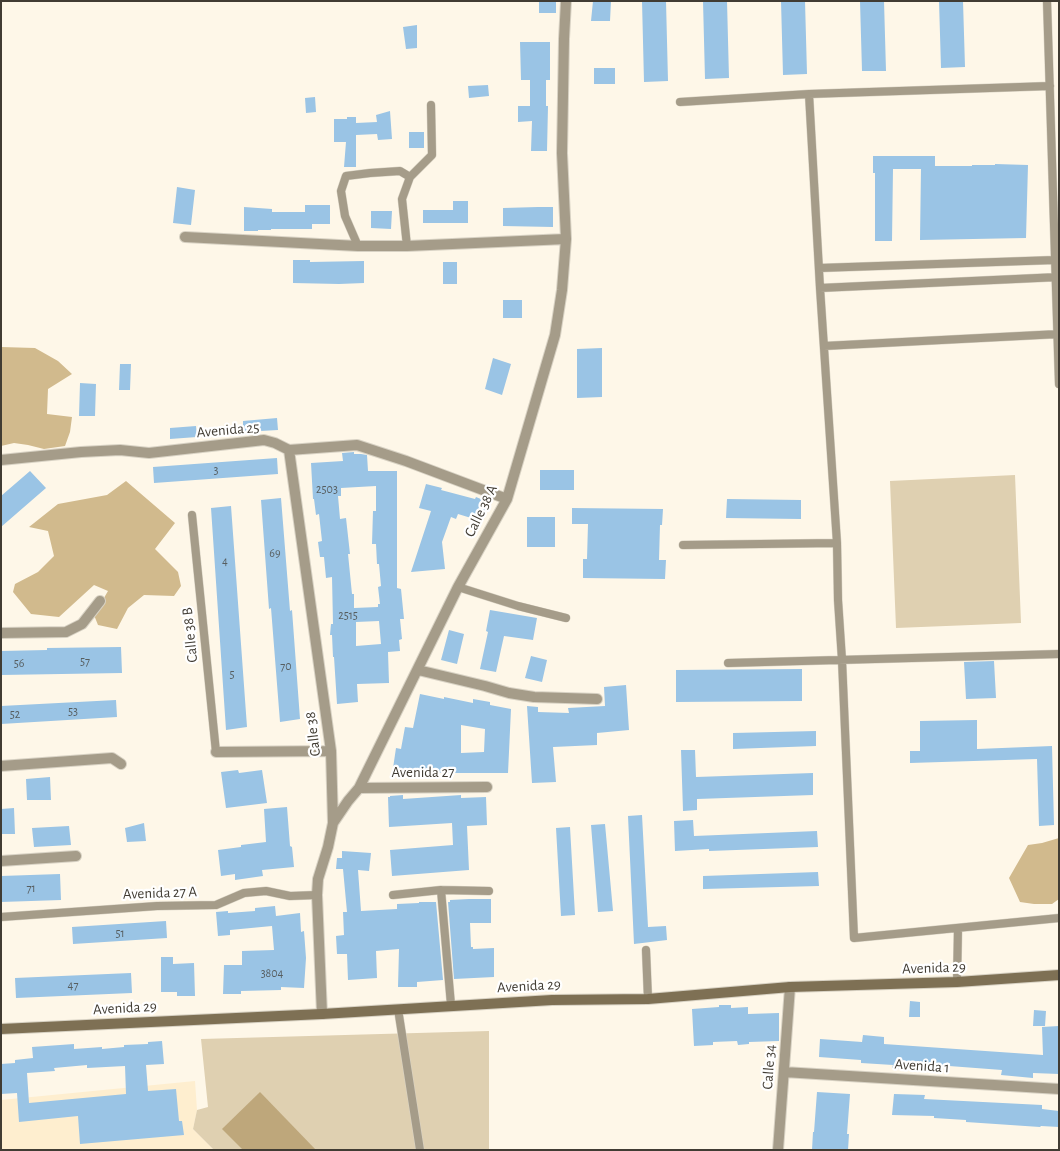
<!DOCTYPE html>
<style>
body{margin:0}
#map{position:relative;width:1060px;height:1151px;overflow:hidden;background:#fef7e8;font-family:"Alegreya Sans",sans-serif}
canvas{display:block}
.frame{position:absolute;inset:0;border:2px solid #413c33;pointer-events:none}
</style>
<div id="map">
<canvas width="1060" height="1151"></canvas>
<div class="frame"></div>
</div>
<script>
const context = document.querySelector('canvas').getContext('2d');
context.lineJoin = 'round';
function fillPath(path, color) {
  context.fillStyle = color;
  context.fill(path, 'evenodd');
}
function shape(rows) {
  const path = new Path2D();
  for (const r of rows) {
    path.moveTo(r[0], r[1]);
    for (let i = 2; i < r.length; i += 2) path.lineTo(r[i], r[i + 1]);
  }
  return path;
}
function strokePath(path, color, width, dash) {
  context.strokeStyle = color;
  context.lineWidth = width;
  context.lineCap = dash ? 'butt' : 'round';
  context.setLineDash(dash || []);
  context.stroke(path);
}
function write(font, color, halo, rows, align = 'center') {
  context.font = font + ' "Alegreya Sans",sans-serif';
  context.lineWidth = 4.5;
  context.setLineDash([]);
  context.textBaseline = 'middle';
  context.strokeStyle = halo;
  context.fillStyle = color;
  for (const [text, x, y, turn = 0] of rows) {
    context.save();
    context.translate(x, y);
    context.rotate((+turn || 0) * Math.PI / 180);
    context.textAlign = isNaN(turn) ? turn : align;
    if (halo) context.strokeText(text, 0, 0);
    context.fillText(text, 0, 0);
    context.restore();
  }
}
const built = shape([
 [195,1081,197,1110,193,1129,214,1150,1,1150,1,1100]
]);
const green = shape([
 [1015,475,1021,623,896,628,890,481],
 [489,1031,489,1150,214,1150,193,1129,197,1110,208,1107,201,1039]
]);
const forest = shape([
 [1,347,35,348,58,361,72,374,48,389,47,414,72,417,70,432,65,446,44,449,28,445,14,443,1,446],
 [126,481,175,523,155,549,178,572,181,586,174,596,144,595,128,608,117,629,98,625,94,615,108,591,94,585,59,617,31,614,13,592,15,584,38,572,54,556,48,531,29,527,58,504,107,495],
 [1059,838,1059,899,1052,904,1034,904,1020,902,1009,878,1028,845,1042,843]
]);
const water = shape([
 [260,1092,316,1150,243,1150,222,1129]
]);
const building = shape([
 [539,1,556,1,556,13,539,13],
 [593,1,611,1,610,21,591,21],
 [642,1,666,1,668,81,644,82],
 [703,1,727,1,729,78,705,79],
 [781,1,805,1,807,74,783,75],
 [860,1,884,1,886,71,862,71],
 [939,1,963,1,965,67,941,68],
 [417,25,417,48,406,49,403,27],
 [520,42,550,42,550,80,546,80,546,106,548,106,547,151,531,151,532,121,518,122,518,106,530,106,530,80,521,80],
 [594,68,615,68,615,84,594,84],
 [488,85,489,96,469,98,468,86],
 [315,97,316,112,306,113,305,98],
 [390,111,392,139,378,140,377,134,356,135,356,167,344,167,346,142,334,142,334,119,347,119,347,117,356,117,356,123,377,122,376,115],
 [409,132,424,132,424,148,409,148],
 [873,156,935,156,935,166,972,166,972,165,995,165,995,164,1028,165,1026,238,920,240,921,169,893,169,892,241,875,241,875,173,873,173],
 [177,187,195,190,191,225,173,223],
 [453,201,468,201,468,223,423,223,423,210,453,210],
 [305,205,330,205,330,224,312,224,312,229,271,229,271,230,258,230,258,231,244,231,244,207,272,209,272,212,305,212],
 [538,207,553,207,553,227,503,226,503,208],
 [371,211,392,211,391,229,371,228],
 [293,260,310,260,310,262,364,261,364,283,339,284,293,283],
 [443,262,457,262,457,284,443,284],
 [503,300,522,300,522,318,503,318],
 [602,348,602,397,577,398,577,349],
 [493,358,511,364,502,395,485,389],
 [120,364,131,364,130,390,119,390],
 [80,383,96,384,95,416,79,416],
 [277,418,278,430,243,432,243,421],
 [196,426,197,437,170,439,170,428],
 [354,452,354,454,361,454,367,455,368,471,397,471,397,588,401,589,404,619,400,619,402,639,399,640,400,651,388,652,389,683,357,684,358,702,337,704,334,657,333,657,332,635,330,635,331,624,333,624,332,577,326,578,324,557,320,557,318,542,322,541,319,514,316,515,314,499,313,499,311,463,343,461,342,453],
 [376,486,376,511,373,511,372,544,376,544,377,564,379,564,381,586,378,587,380,604,378,604,378,607,354,608,354,594,352,594,348,554,350,554,346,518,340,519,338,496,341,496,341,488],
 [379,621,381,644,356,646,356,622],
 [277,458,278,474,154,483,153,467],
 [540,470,574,470,574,490,540,490],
 [30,471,46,488,1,527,1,496],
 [426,484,442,488,441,490,475,499,476,497,488,502,481,521,458,514,456,519,451,517,442,542,445,569,411,572,431,511,419,508],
 [281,498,290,611,292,610,300,719,280,722,271,608,269,609,261,500],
 [727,499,801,500,801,519,726,518],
 [231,506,247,727,226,730,211,508],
 [572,508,663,509,662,525,660,525,659,560,666,560,665,579,583,578,583,559,587,559,588,524,572,524],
 [527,517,555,517,555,547,527,547],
 [490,610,537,618,533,640,504,636,496,672,480,669,488,632,486,631],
 [449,630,464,634,457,664,441,660],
 [121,647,122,673,1,675,1,651,47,650,47,648],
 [531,656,547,660,542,682,525,678],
 [994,661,996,698,966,699,964,662],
 [802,669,802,701,676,702,676,670],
 [626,685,629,730,597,733,597,745,553,747,556,782,532,783,527,706,538,707,538,712,569,713,568,708,605,706,604,687],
 [420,694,444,699,444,697,473,703,473,699,490,702,490,705,511,709,508,773,446,773,409,771,409,777,392,775,396,748,401,749,405,727,413,728],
 [461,725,485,729,484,752,461,753],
 [116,700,117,717,1,724,1,706],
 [977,720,977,749,1052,746,1054,825,1039,826,1037,759,910,763,910,751,920,751,920,721],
 [816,731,816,746,733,749,733,733],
 [681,750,695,750,696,777,813,773,813,795,697,799,697,810,683,811],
 [238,770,239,773,262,770,267,803,226,808,221,772],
 [50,777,51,800,27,800,26,779],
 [403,795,403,799,461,795,461,798,486,797,487,825,467,826,469,870,392,876,390,850,453,845,452,823,389,827,388,797,390,797,390,796],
 [287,807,290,846,292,847,294,867,262,870,263,876,235,880,235,874,221,876,218,850,241,847,241,845,266,842,264,809],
 [14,808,15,834,1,834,1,809],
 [642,815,648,927,666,926,667,940,634,944,628,816],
 [693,820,694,836,817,831,818,847,709,851,709,849,675,851,674,821],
 [144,823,146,841,127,842,125,828],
 [605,824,613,911,598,912,591,825],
 [69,826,71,845,34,847,32,828],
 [570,827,575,915,561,916,556,828],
 [342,851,371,853,369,871,358,870,361,911,397,909,397,904,419,903,419,902,436,902,443,980,417,982,417,987,398,987,399,949,376,951,377,978,348,980,347,954,337,954,336,936,344,935,343,912,347,912,343,869,336,869,337,858,342,858],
 [818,872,819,886,703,889,703,876],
 [60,874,61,900,1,902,1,876],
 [469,899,491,899,491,923,470,923,471,947,473,947,473,949,494,948,494,977,454,979,448,902,450,902,450,900],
 [275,906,276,916,300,913,301,932,304,931,306,958,304,988,281,987,281,990,241,991,241,994,223,994,224,965,242,965,242,951,274,950,272,926,230,930,230,935,218,936,216,912,228,911,228,913,255,911,255,908],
 [166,921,167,938,73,944,72,927],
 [161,957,173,957,173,964,194,963,195,996,177,996,177,992,161,992],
 [131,973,132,993,16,998,15,978],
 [910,1001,920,1002,920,1017,909,1017],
 [719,1005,731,1005,731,1008,748,1007,748,1014,779,1013,779,1041,749,1042,749,1044,738,1045,737,1041,713,1042,713,1045,694,1046,692,1009,719,1007],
 [1034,1010,1046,1011,1045,1026,1033,1026],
 [1059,1026,1059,1074,1033,1073,1033,1078,1001,1075,1002,1070,936,1065,935,1071,892,1068,893,1065,861,1063,861,1060,819,1057,820,1039,862,1042,863,1035,884,1037,884,1044,1043,1055,1042,1027],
 [162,1041,164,1064,146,1065,148,1091,176,1089,179,1121,182,1121,184,1135,80,1144,78,1116,19,1122,17,1093,1,1094,1,1064,15,1063,15,1060,33,1058,32,1047,74,1044,74,1049,102,1047,102,1049,124,1047,124,1045,148,1044,148,1042],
 [87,1065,87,1068,125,1066,126,1094,29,1103,27,1073,55,1071,54,1068],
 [817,1092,850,1094,847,1134,849,1134,848,1150,812,1150,813,1132,814,1132],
 [894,1094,925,1095,924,1099,1042,1105,1042,1109,1059,1111,1059,1127,1041,1126,1040,1127,966,1122,966,1120,934,1118,934,1116,892,1115]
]);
const service = shape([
 [1047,1,1059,384],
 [809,94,820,288,837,543,838,600,842,660,854,938,1059,918],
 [680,102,809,94,1050,86],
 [358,246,345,216,341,191,346,176,370,173,400,171,410,177],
 [407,246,402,199,410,177,432,155,431,105],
 [819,268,1055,260],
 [820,288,1059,277],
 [824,346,1059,334],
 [192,515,216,752],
 [683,545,837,543],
 [458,587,518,606,566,618],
 [728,663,1059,654],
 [441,890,451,1005],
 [393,895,441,890,489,891],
 [1,917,157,906,216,905,244,893,266,891,290,896,317,895],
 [646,950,648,999],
 [957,982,958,928],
 [398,1009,420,1150]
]);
const minor = shape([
 [185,237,358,246,407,246,566,239],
 [289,450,331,751,333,823,328,847,318,879,317,895,322,1014],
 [1,460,81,452,120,450,149,453,264,440,275,443,289,450,357,445,406,461,507,499],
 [1,633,66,632,82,624,100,601],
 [418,670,485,686,509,693,534,697,597,699],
 [216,752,331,751],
 [1,766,112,758,121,764],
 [359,788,487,787],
 [333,823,348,801,359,788,458,587,507,499,555,335,562,290,566,239,562,153,564,39,566,1],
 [1,861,76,856],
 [784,1072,1059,1089],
 [778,1150,790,987]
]);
const secondary = shape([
 [1,1029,322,1014,552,1000,648,999,790,987,957,982,1059,975]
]);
const numberNames = [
 ["3",216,470],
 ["2503",327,489],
 ["69",275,553],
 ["4",225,561],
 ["2515",348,615],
 ["57",85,661],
 ["56",19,663],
 ["70",286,666],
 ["5",232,674],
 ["53",73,711],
 ["52",15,714],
 ["71",31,888],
 ["51",120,933],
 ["3804",272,973],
 ["47",73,985]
];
const streetNames = [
 ["Avenida 25",228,430,-5],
 ["Calle 38 A",481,511,-64],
 ["Calle 38 B",190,635,-96],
 ["Calle 38",313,734,-97],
 ["Avenida 27",423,772],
 ["Avenida 27 A",160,893,-2],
 ["Avenida 29",934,968,-2],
 ["Avenida 29",529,986,-3],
 ["Avenida 29",125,1008,-3],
 ["Avenida 1",922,1066,4],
 ["Calle 34",769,1067,-86]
];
fillPath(built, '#feeecf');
fillPath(green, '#dfd0b1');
fillPath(forest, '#d1ba8d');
fillPath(water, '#bea77b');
fillPath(building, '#9ac4e5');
strokePath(service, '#d8d2c4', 9);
strokePath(minor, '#d8d2c4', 12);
strokePath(secondary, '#d8d2c4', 12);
strokePath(service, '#a59c89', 8);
strokePath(minor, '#a59c89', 10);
strokePath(secondary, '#7e7054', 10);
write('12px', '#575e60', null, numberNames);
write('15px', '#413c33', '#fff', streetNames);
</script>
